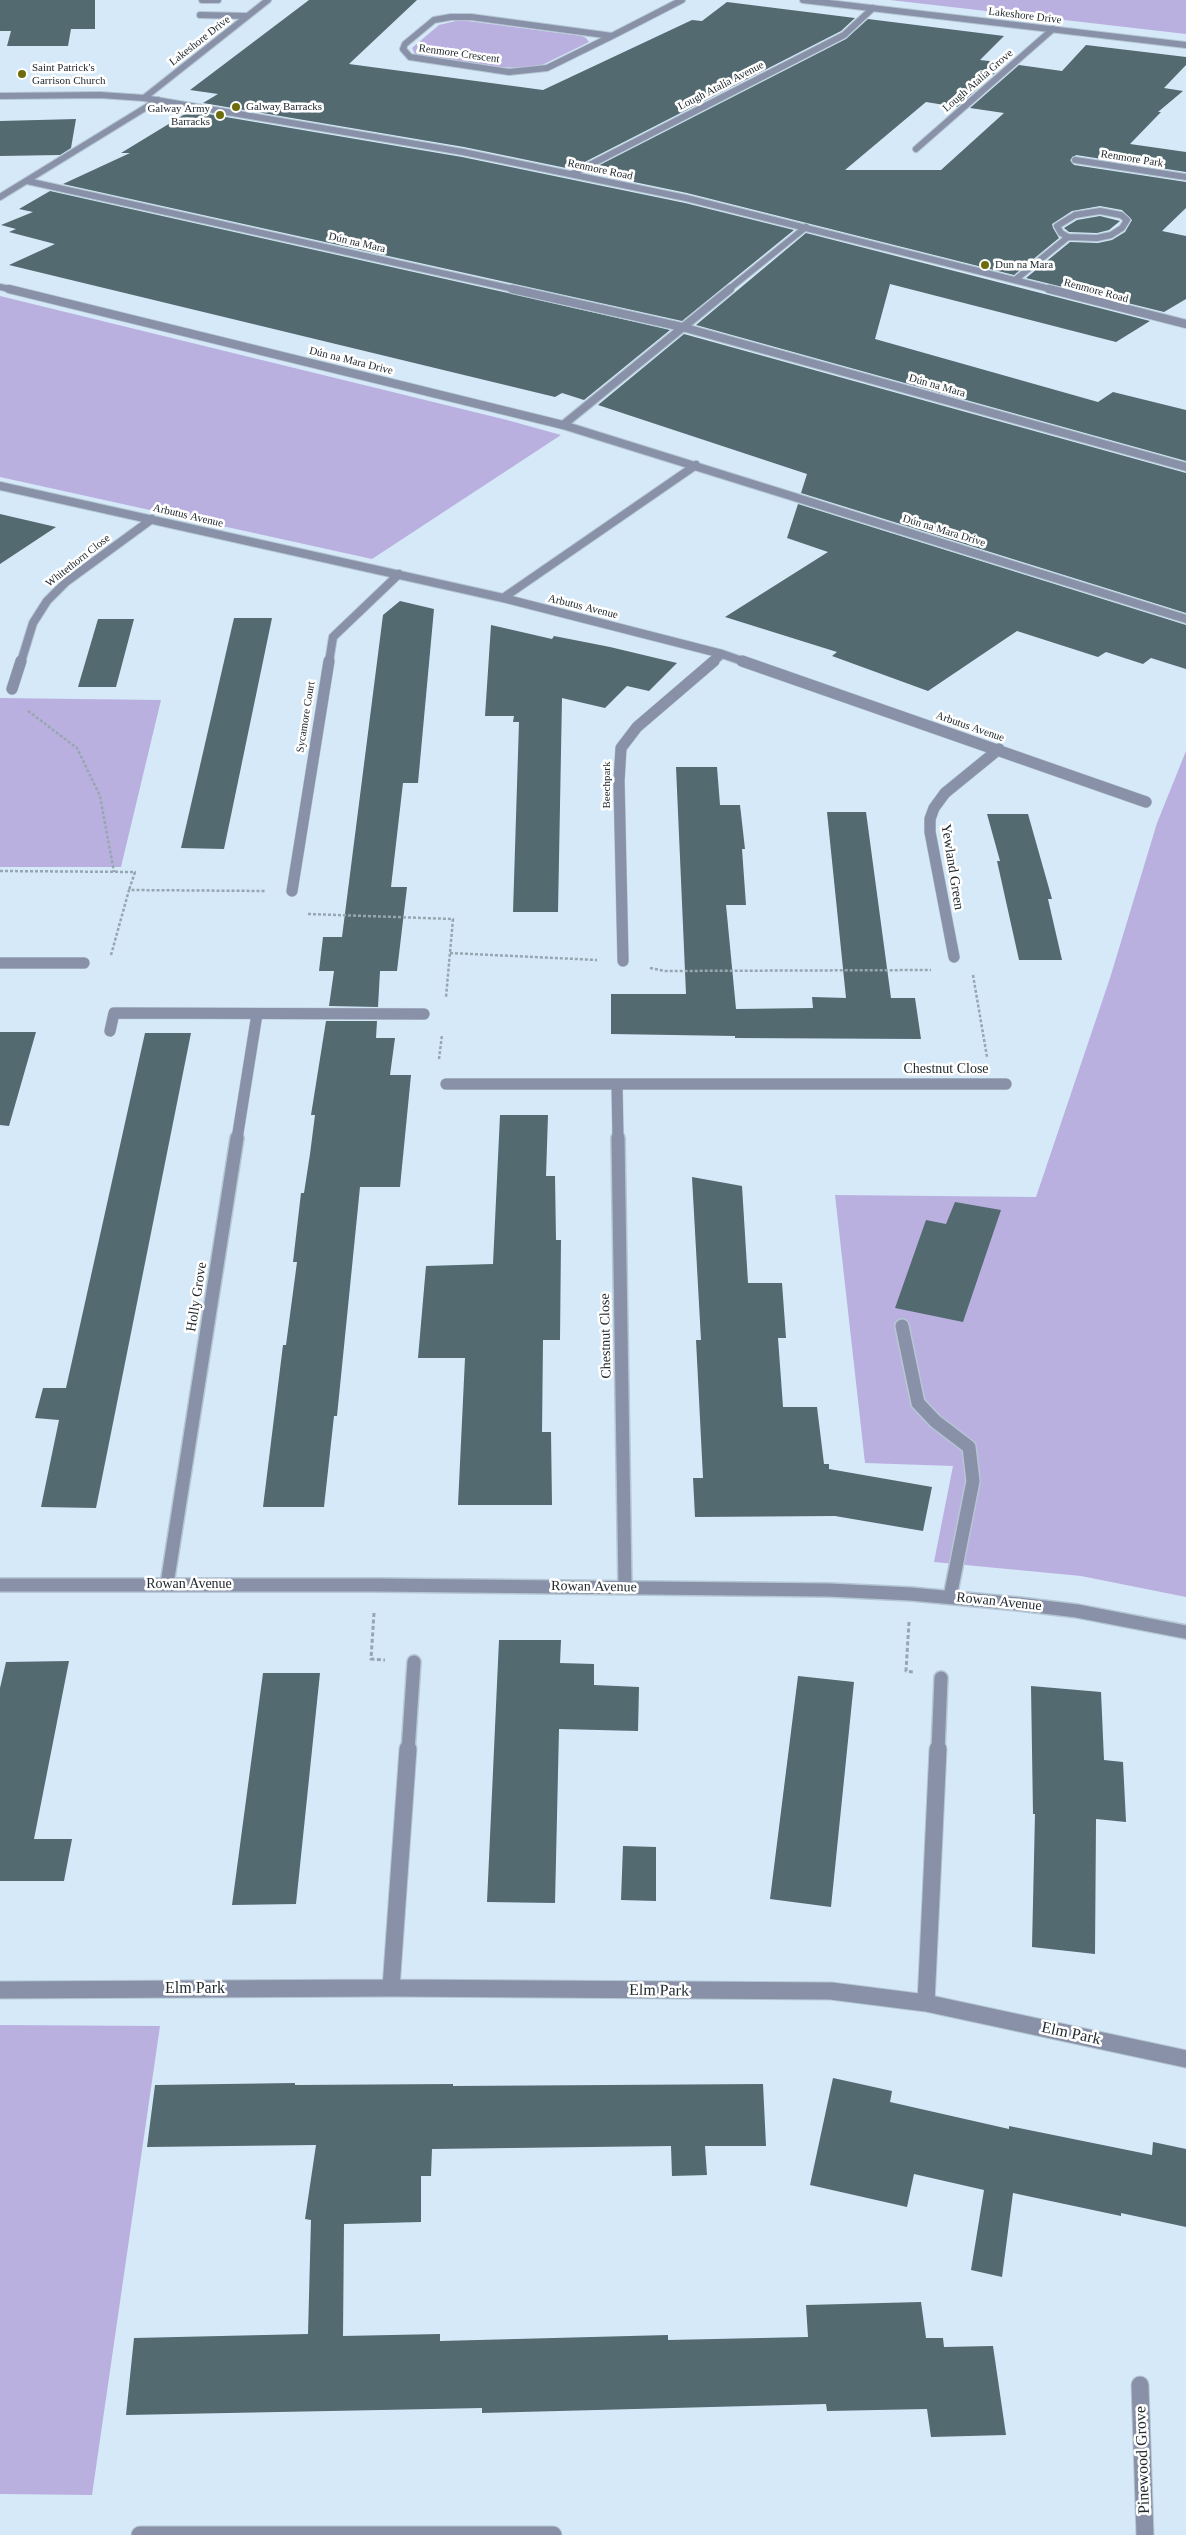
<!DOCTYPE html>
<meta charset="utf-8">
<style>
body{margin:0}
canvas{display:block;background:#d5e9f8}
</style>
<canvas width="1186" height="2535"></canvas>
<script>
const context = document.querySelector('canvas').getContext('2d');
context.lineJoin = 'round';
function fillPath(path, color) {
  context.fillStyle = color;
  context.fill(path, 'evenodd');
}
function shape(rows) {
  const path = new Path2D();
  for (const r of rows) {
    path.moveTo(r[0], r[1]);
    for (let i = 2; i < r.length; i += 2) path.lineTo(r[i], r[i + 1]);
  }
  return path;
}
function strokePath(path, color, width, dash) {
  context.strokeStyle = color;
  context.lineWidth = width;
  context.lineCap = dash ? 'butt' : 'round';
  context.setLineDash(dash || []);
  context.stroke(path);
}
function write(font, color, halo, rows, align = 'center') {
  context.font = font + ' Georgia,serif';
  context.lineWidth = 5;
  context.setLineDash([]);
  context.textBaseline = 'middle';
  context.strokeStyle = halo;
  context.fillStyle = color;
  for (const [text, x, y, turn = 0] of rows) {
    context.save();
    context.translate(x, y);
    context.rotate((+turn || 0) * Math.PI / 180);
    context.textAlign = isNaN(turn) ? turn : align;
    if (halo) context.strokeText(text, 0, 0);
    context.fillText(text, 0, 0);
    context.restore();
  }
}
const green = shape([
 [890,0,1186,0,1186,34,960,8],
 [460,20,582,36,586,38,589,42,542,65,523,68,494,67,415,54,412,48,439,25],
 [0,296,507,420,561,435,372,559,0,477],
 [0,698,161,700,121,867,0,867],
 [1186,751,1186,1597,1081,1576,934,1562,953,1466,865,1463,835,1195,1036,1197,1110,978,1157,823],
 [0,2025,160,2026,92,2495,0,2494]
]);
const building = shape([
 [0,0,95,0,95,29,71,29,68,46,7,46,11,31,0,31],
 [309,0,417,0,349,64,543,90,692,20,702,21,727,2,855,18,841,31,571,169,464,147,203,103,218,94,190,90],
 [868,19,1004,36,980,60,1006,63,957,107,926,102,845,170,941,170,1004,113,970,108,1019,65,1062,71,1086,45,1186,57,1186,65,1164,88,1183,91,1158,112,1161,112,1130,144,1186,152,1186,172,1076,155,1070,160,1074,165,1186,182,1186,208,1162,231,1186,236,1186,299,1164,312,1026,278,1070,242,1098,243,1112,240,1125,232,1132,220,1122,210,1100,206,1072,211,1052,224,1053,228,1059,238,1014,275,687,193,586,172,846,39],
 [190,111,462,157,685,203,794,230,682,321,63,184,130,153,121,153],
 [76,119,71,148,60,155,0,156,0,121],
 [50,191,508,293,670,330,584,400,562,393,555,397,9,265,55,244,9,232,16,229,1,225,33,212,19,209],
 [1100,216,1120,221,1109,230,1097,233,1069,232,1064,228,1077,220],
 [806,233,1150,321,1116,342,890,284,875,339,1098,402,1113,392,1186,410,1186,461,696,325],
 [684,334,1186,473,1186,613,801,493,807,474,598,405],
 [798,504,1186,625,1186,669,1151,658,1143,664,1106,652,1098,657,1017,631,928,691,832,656,837,652,725,617,828,552,787,538],
 [0,514,56,527,0,564],
 [400,601,434,609,418,783,403,783,391,887,407,887,397,971,380,971,378,1007,329,1006,334,971,319,971,323,937,342,937,383,615],
 [234,618,272,618,224,849,181,848],
 [98,619,134,619,116,687,78,687],
 [491,625,552,639,554,636,610,647,677,663,649,691,627,686,605,708,562,698,558,912,513,912,519,722,513,722,514,716,485,716],
 [676,767,717,767,720,805,740,805,745,849,742,849,746,905,726,905,736,1009,813,1008,812,997,846,998,827,812,866,812,891,998,915,998,921,1039,735,1038,735,1036,611,1034,611,994,686,994],
 [987,814,1028,814,1052,899,1048,899,1062,960,1019,960,997,861,1000,861],
 [326,1021,377,1021,376,1038,395,1038,390,1075,411,1075,400,1187,360,1187,337,1416,334,1416,324,1507,263,1507,283,1345,286,1345,297,1262,293,1262,301,1193,304,1193,310,1154,315,1115,311,1115],
 [0,1032,36,1032,9,1126,0,1125],
 [145,1033,191,1033,96,1508,41,1507,59,1420,35,1418,43,1388,66,1388],
 [500,1115,548,1115,546,1176,555,1176,556,1240,561,1240,560,1340,543,1340,542,1432,551,1432,552,1505,458,1505,465,1358,418,1358,426,1266,493,1264],
 [692,1177,742,1186,748,1283,782,1283,786,1338,778,1338,783,1407,817,1407,824,1464,829,1464,829,1469,932,1487,923,1531,835,1516,695,1517,693,1478,703,1478,696,1340,701,1340],
 [955,1202,1001,1210,963,1322,895,1308,926,1220,946,1224],
 [499,1640,561,1640,560,1663,594,1664,594,1685,639,1687,638,1731,559,1729,555,1903,487,1902],
 [69,1661,34,1839,72,1839,64,1881,0,1881,0,1688,6,1662],
 [263,1673,320,1673,296,1904,232,1905],
 [798,1676,854,1682,831,1907,770,1899],
 [1031,1686,1101,1692,1104,1760,1123,1762,1126,1822,1096,1819,1095,1954,1032,1947,1035,1814,1033,1814],
 [623,1846,656,1847,656,1901,621,1900],
 [833,2078,892,2091,890,2102,1009,2129,1009,2126,1152,2155,1153,2142,1186,2149,1186,2227,1121,2213,1121,2216,1013,2193,1002,2277,971,2270,984,2190,914,2174,907,2207,810,2185],
 [295,2083,295,2085,453,2084,453,2086,763,2084,766,2146,705,2146,707,2175,672,2176,671,2146,432,2149,431,2176,421,2176,421,2222,344,2224,343,2336,440,2334,440,2341,668,2335,668,2340,808,2337,806,2305,921,2302,926,2338,943,2338,944,2347,993,2346,1006,2435,931,2437,927,2409,827,2411,826,2404,482,2413,482,2408,126,2415,134,2338,308,2334,311,2220,305,2219,316,2145,147,2147,155,2085]
]);
const pathFar1 = shape([
 [28,711,77,748,100,796,114,872],
 [0,871,135,872,129,890],
 [308,914,453,919,446,997],
 [450,953,597,960],
 [111,955,129,890,265,891],
 [650,968,665,971,931,970],
 [973,975,987,1057],
 [439,1059,442,1035]
]);
const path = shape([
 [374,1613,371,1659,385,1660],
 [909,1622,906,1671,913,1672]
]);
const minorFar4 = shape([
 [202,0,218,0],
 [803,0,1186,45],
 [200,15,247,16],
 [451,17,471,17,612,36,547,68,509,72,410,57,403,49,405,44,434,20,451,17],
 [612,36,682,0],
 [0,96,100,95,144,98,463,152,686,198,1054,290],
 [144,98,268,0],
 [916,149,1053,29],
 [1075,160,1186,177],
 [572,174,844,35,873,8],
 [27,181,518,290],
 [0,197,158,100],
 [1100,211,1121,215,1127,220,1122,228,1111,235,1097,238,1068,237,1061,233,1057,226,1075,215,1100,211],
 [1015,280,1068,237],
 [0,287,14,290],
 [728,290,806,227]
]);
const minorFar3 = shape([
 [9,289,563,425,1186,619],
 [512,289,682,327,1186,467],
 [1049,289,1186,324],
 [563,425,730,289],
 [0,486,503,598,722,654,745,662],
 [503,598,696,465],
 [21,662,33,623,47,601,66,582,152,519],
 [329,662,333,637,399,574],
 [713,662,722,654]
]);
const minorFar2 = shape([
 [742,661,1146,802],
 [12,689,21,661],
 [292,891,329,661],
 [954,957,930,832,930,819,934,808,945,793,999,749],
 [623,961,619,781,621,748,637,727,714,661],
 [0,963,84,963],
 [110,1031,114,1013,424,1014],
 [446,1084,1006,1084],
 [617,1084,618,1139],
 [237,1139,257,1014]
]);
const minorFar1 = shape([
 [618,1138,625,1587],
 [902,1326,918,1403,935,1421,969,1447,973,1481,950,1597],
 [167,1584,237,1138],
 [0,1585,377,1585,829,1590,911,1594,1019,1604,1077,1611,1186,1632],
 [408,1751,414,1662],
 [938,1751,941,1678]
]);
const minor = shape([
 [391,1988,408,1749],
 [0,1990,391,1988,831,1991,926,2003,1186,2059],
 [926,2003,938,1749],
 [1140,2385,1145,2535],
 [140,2535,553,2535]
]);
const markers = [
 [22,74,5,"#6d6c0a"],
 [236,107,5,"#6d6c0a"],
 [220,115,5,"#6d6c0a"],
 [985,265,5,"#6d6c0a"]
];
const farStreetnames = [
 ["Lakeshore Drive",1025,16,7],
 ["Lakeshore Drive",200,41,-38],
 ["Renmore Crescent",459,54,8],
 ["Lough Atalia Grove",978,81,-41],
 ["Lough Atalia Avenue",721,86,-27],
 ["Renmore Park",1132,159,9],
 ["Renmore Road",600,170,12],
 ["Dún na Mara",357,243,13],
 ["Renmore Road",1096,291,15],
 ["Dún na Mara Drive",351,361,14],
 ["Dún na Mara",937,386,16],
 ["Arbutus Avenue",188,516,13],
 ["Dún na Mara Drive",944,531,17],
 ["Whitethorn Close",78,561,-38],
 ["Arbutus Avenue",583,607,14],
 ["Sycamore Court",306,717,-81],
 ["Arbutus Avenue",970,727,19],
 ["Beechpark",607,785,-90]
];
const farPoinames = [
 ["Saint Patrick's",32,68],
 ["Garrison Church",32,81],
 ["Galway Barracks",246,107],
 ["Galway Army",210,109,"right"],
 ["Barracks",210,122,"right"],
 ["Dun na Mara",995,265]
];
const streetNames = [
 ["Yewland Green",952,867,81],
 ["Chestnut Close",946,1069],
 ["Holly Grove",197,1297,-81],
 ["Chestnut Close",606,1336,-91],
 ["Rowan Avenue",189,1584],
 ["Rowan Avenue",594,1587,1],
 ["Rowan Avenue",999,1602,6]
];
const nearStreetnames = [
 ["Elm Park",195,1989],
 ["Elm Park",659,1991,1],
 ["Elm Park",1071,2034,12],
 ["Pinewood Grove",1143,2460,-92]
];
fillPath(green, '#bab0e0');
fillPath(building, '#536a70');
strokePath(minorFar4, '#b5c7d4', 8);
strokePath(minorFar3, '#b5c7d4', 10);
strokePath(minorFar2, '#b5c7d4', 12);
strokePath(minorFar1, '#b5c7d4', 16);
strokePath(minor, '#b5c7d4', 19);
strokePath(pathFar1, '#97a7b2', 2.5, [3, 2]);
strokePath(path, '#97a7b2', 3, [4, 2.5]);
strokePath(minorFar4, '#8891a7', 6);
strokePath(minorFar3, '#8891a7', 8);
strokePath(minorFar2, '#8891a7', 11);
strokePath(minorFar1, '#8891a7', 13);
strokePath(minor, '#8891a7', 17);
for (const [x, y, r, color] of markers) {
  const dot = new Path2D();
  dot.arc(x, y, r, 0, 2 * Math.PI);
  context.fillStyle = color;
  context.fill(dot);
  strokePath(dot, '#fff', 2);
}
write('11px', '#222a2f', '#fff', farStreetnames);
write('11px', '#222a2f', '#fff', farPoinames, 'left');
write('14px', '#222a2f', '#fff', streetNames);
write('16px', '#222a2f', '#fff', nearStreetnames);
</script>
